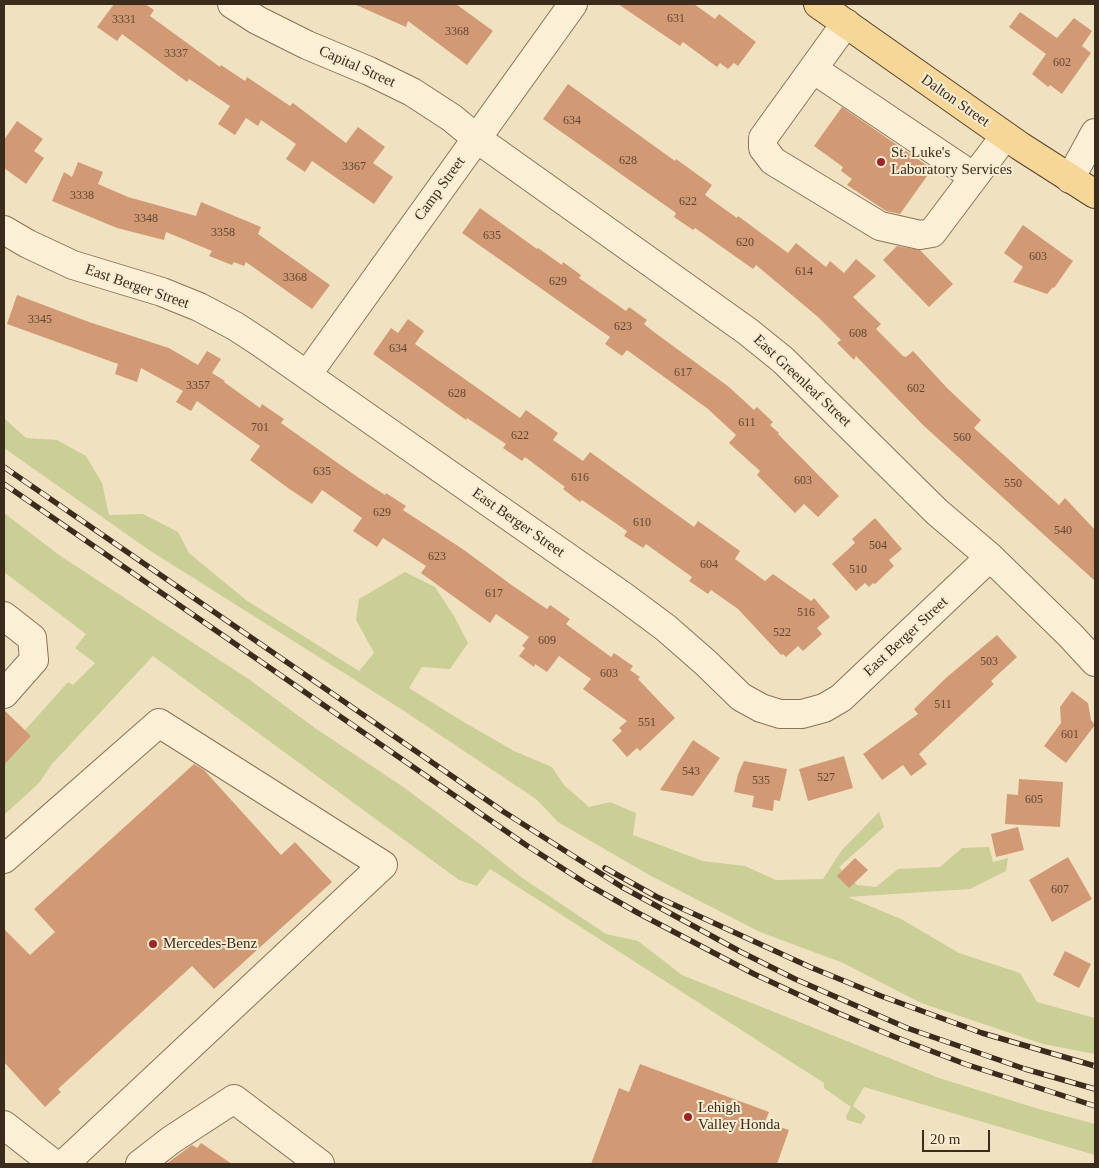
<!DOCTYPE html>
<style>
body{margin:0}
#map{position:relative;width:1099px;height:1168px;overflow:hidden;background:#f0e2c1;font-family:Georgia,serif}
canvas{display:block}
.frame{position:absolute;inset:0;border:5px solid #3a2b1d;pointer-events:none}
.scale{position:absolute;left:922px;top:1130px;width:68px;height:22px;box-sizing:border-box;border:2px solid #3a2b1d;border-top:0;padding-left:6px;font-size:15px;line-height:18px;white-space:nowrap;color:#3a2b1d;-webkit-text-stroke:4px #f7ecd1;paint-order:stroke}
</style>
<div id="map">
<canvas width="1099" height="1168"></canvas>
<div class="frame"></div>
<div class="scale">20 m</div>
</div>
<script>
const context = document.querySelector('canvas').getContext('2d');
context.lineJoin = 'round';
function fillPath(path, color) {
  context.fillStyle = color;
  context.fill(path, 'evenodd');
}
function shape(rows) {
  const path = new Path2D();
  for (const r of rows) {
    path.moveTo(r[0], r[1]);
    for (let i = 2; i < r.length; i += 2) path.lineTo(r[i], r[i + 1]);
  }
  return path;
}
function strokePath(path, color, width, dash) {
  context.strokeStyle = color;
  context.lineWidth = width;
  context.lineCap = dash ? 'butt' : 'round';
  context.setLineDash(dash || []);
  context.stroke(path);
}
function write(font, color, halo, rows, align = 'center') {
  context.font = font + ' Georgia,serif';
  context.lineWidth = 4;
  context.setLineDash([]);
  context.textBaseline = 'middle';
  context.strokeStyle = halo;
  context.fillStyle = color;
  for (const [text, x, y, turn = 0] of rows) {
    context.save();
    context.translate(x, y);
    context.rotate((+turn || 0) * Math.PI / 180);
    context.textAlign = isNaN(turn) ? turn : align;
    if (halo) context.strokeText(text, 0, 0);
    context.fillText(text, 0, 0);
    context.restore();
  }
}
const green = shape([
 [4,418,26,438,57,440,86,456,102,483,109,515,143,514,178,532,189,553,246,600,359,671,374,653,356,620,359,599,405,572,435,587,454,616,468,643,450,669,422,667,409,688,462,721,514,751,552,767,564,785,589,807,610,802,636,813,633,835,703,861,745,866,776,880,823,879,842,850,879,812,884,827,839,867,857,885,876,887,898,869,940,867,962,848,989,847,993,862,1008,858,1006,871,970,889,848,897,901,919,959,953,1020,973,1037,1002,1095,1018,1095,1054,1043,1044,921,1003,843,963,760,932,651,876,558,822,536,799,398,707,149,550,4,448],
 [4,513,59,555,250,680,315,728,406,789,481,845,521,877,606,934,638,941,682,975,939,1078,1039,1109,1095,1124,1095,1155,864,1087,853,1106,866,1116,861,1124,847,1120,846,1116,851,1107,824,1088,824,1083,490,869,477,886,459,880,153,656,52,764,39,783,4,815,4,765,31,736,25,730,68,682,73,685,95,663,75,648,86,634,4,572]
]);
const building = shape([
 [114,4,145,4,154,10,150,16,220,67,221,65,245,81,247,77,290,106,293,103,346,143,358,127,385,147,373,163,393,177,374,204,312,161,305,172,286,159,296,144,261,120,258,126,246,118,235,135,218,124,230,106,189,79,187,82,122,34,117,41,97,27],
 [354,4,456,4,493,31,467,65,408,21,406,27],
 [618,4,694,4,715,19,719,14,756,42,738,66,734,63,728,69,720,63,717,67,683,42,680,46],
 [1020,12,1057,38,1074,18,1092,31,1082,46,1091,53,1062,94,1050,85,1048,87,1032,74,1046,54,1009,27],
 [568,84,675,161,676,159,712,185,705,195,737,218,738,216,788,253,796,243,826,267,830,261,844,273,856,259,876,276,853,297,881,324,876,329,903,356,906,357,913,351,947,388,981,420,974,428,1059,505,1065,498,1095,530,1095,581,924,426,856,356,854,360,837,343,841,340,818,317,756,265,753,269,695,228,693,230,674,217,676,213,543,119],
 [842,107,932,169,900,214,886,211,847,185,852,179,841,171,843,167,814,146],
 [17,121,43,139,34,151,44,158,26,184,4,168,4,140],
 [78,162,103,172,98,184,128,197,196,216,201,202,261,227,258,234,330,285,312,309,246,262,244,266,234,262,232,265,209,256,212,251,166,232,164,240,117,228,52,201,64,172,72,177],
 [480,208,537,249,538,248,562,265,563,262,581,275,579,278,626,311,629,307,647,320,644,324,654,332,729,387,754,410,757,407,773,422,770,425,779,433,778,434,839,496,818,517,804,504,795,513,757,475,760,471,729,443,736,435,708,409,627,350,622,356,605,344,610,337,462,233],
 [1023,225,1073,261,1054,288,1053,287,1047,294,1013,282,1023,267,1004,253],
 [897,246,920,250,953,284,929,307,883,260],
 [17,295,89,322,169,348,198,365,207,351,221,359,212,373,225,381,224,382,260,408,262,404,284,419,281,423,359,478,385,495,386,493,406,506,403,510,464,550,513,586,547,609,550,605,570,619,566,624,611,657,614,653,633,666,630,670,640,677,638,679,675,718,640,751,637,748,627,757,612,740,622,731,619,728,627,721,583,689,591,679,559,656,547,672,535,664,534,667,519,656,525,648,522,646,529,637,496,614,490,623,421,573,426,566,383,538,377,547,353,531,362,518,322,490,312,504,288,488,250,460,260,446,197,401,191,411,176,402,183,391,141,368,137,382,115,374,118,364,7,324],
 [408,319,424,331,415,344,520,418,526,410,558,433,553,440,583,461,590,452,694,527,698,521,740,551,735,559,765,581,773,574,811,601,814,598,830,617,817,628,822,634,803,651,798,646,786,657,783,654,781,655,738,609,711,590,708,594,689,581,692,577,646,544,643,548,624,536,627,531,582,500,580,502,563,489,565,487,525,457,522,461,503,448,506,444,467,418,466,420,373,354,391,328,398,333],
 [875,518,902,549,889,560,894,566,875,584,873,583,869,587,865,583,856,591,832,564,855,543,852,539],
 [997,635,1017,657,991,681,994,684,919,754,927,764,911,776,903,765,882,780,863,754,918,714,914,709,947,677],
 [1072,691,1088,703,1091,720,1095,725,1066,763,1044,746,1061,723,1060,707],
 [4,710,31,736,4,765],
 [693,740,720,758,693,796,660,790],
 [844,756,853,788,808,801,799,769],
 [744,761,787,769,780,801,774,800,773,811,752,807,754,796,734,792,738,774],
 [194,764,204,770,281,855,295,842,332,882,214,989,192,966,58,1089,61,1092,45,1107,4,1062,4,929,30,955,55,932,34,909],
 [1019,779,1063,782,1060,827,1005,824,1007,794,1018,795],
 [1018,827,1024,850,996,857,991,834],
 [1068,857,1092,899,1052,922,1029,880],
 [855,858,868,870,849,888,837,876],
 [1065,951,1091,964,1079,988,1053,975],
 [640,1064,769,1112,765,1122,789,1130,777,1164,591,1164,619,1088,629,1092],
 [201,1143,232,1164,166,1164,192,1145,197,1148]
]);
const minor = shape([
 [232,4,257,20,307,45,369,71,412,92,452,118,476,138,747,331,783,360,937,512,990,557,1070,635,1095,662],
 [846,23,763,138,763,148,773,161,880,226,920,235,932,233,1005,136],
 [813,69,974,177],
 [1070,179,1095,133],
 [4,230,28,244,73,265,162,292,199,307,235,326,261,343,623,596,666,628,706,663,741,697,761,708,780,714,802,714,824,708,841,698,990,557],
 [307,375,573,4],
 [4,616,32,638,34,660,4,694],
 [4,859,159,723,383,865,64,1164],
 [4,1125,54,1164],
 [140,1164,171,1140,234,1099,320,1164]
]);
const major = shape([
 [818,4,1020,146,1095,194]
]);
const rail = shape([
 [4,467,504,812,622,887,741,952,795,979,907,1028,1025,1069,1095,1089],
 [4,484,526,845,587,884,638,913,754,974,838,1013,895,1037,965,1064,1095,1106],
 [605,868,657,897,810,967,881,996,982,1033,1095,1066]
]);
const markers = [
 [881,162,5,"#9e2427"],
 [153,944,5,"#9e2427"],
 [688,1117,5,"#9e2427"]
];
const numberNames = [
 ["631",676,19],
 ["3331",124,20],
 ["3368",457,32],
 ["3337",176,54],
 ["602",1062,63],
 ["634",572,121],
 ["628",628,161],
 ["3367",354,167],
 ["3338",82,196],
 ["622",688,202],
 ["3348",146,219],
 ["3358",223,233],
 ["635",492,236],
 ["620",745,243],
 ["603",1038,257],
 ["614",804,272],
 ["3368",295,278],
 ["629",558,282],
 ["3345",40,320],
 ["623",623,327],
 ["608",858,334],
 ["634",398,349],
 ["617",683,373],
 ["3357",198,386],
 ["602",916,389],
 ["628",457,394],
 ["611",747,423],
 ["701",260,428],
 ["622",520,436],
 ["560",962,438],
 ["635",322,472],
 ["616",580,478],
 ["603",803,481],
 ["550",1013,484],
 ["629",382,513],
 ["610",642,523],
 ["540",1063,531],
 ["504",878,546],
 ["623",437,557],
 ["604",709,565],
 ["510",858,570],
 ["617",494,594],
 ["516",806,613],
 ["522",782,633],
 ["609",547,641],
 ["503",989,662],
 ["603",609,674],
 ["511",943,705],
 ["551",647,723],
 ["601",1070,735],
 ["543",691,772],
 ["527",826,778],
 ["535",761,781],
 ["605",1034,800],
 ["607",1060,890]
];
const streetNames = [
 ["Capital Street",357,67,24],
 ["Dalton Street",955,101,35],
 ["Camp Street",440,189,-54],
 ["East Berger Street",137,287,19],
 ["East Greenleaf Street",802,381,43],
 ["East Berger Street",518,523,35],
 ["East Berger Street",906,637,-43]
];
const poiNames = [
 ["St. Luke's",891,153],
 ["Laboratory Services",891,170],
 ["Mercedes-Benz",163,944],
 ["Lehigh",698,1108],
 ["Valley Honda",698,1125]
];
fillPath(green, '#c9cf95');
fillPath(building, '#d19a75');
strokePath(minor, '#8b7258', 30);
strokePath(major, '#59402c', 30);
strokePath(minor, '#fbefd5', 28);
strokePath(major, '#f6d797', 28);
strokePath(rail, '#3a2b1d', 5.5);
strokePath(rail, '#f7ecd1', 4, [11]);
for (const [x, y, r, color] of markers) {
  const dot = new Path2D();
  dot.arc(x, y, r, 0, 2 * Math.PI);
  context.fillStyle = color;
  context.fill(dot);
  strokePath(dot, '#f7ecd1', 2);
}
write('12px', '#604733', null, numberNames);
write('15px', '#3a2b1d', '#f7ecd1', streetNames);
write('15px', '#3a2b1d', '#f7ecd1', poiNames, 'left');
</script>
